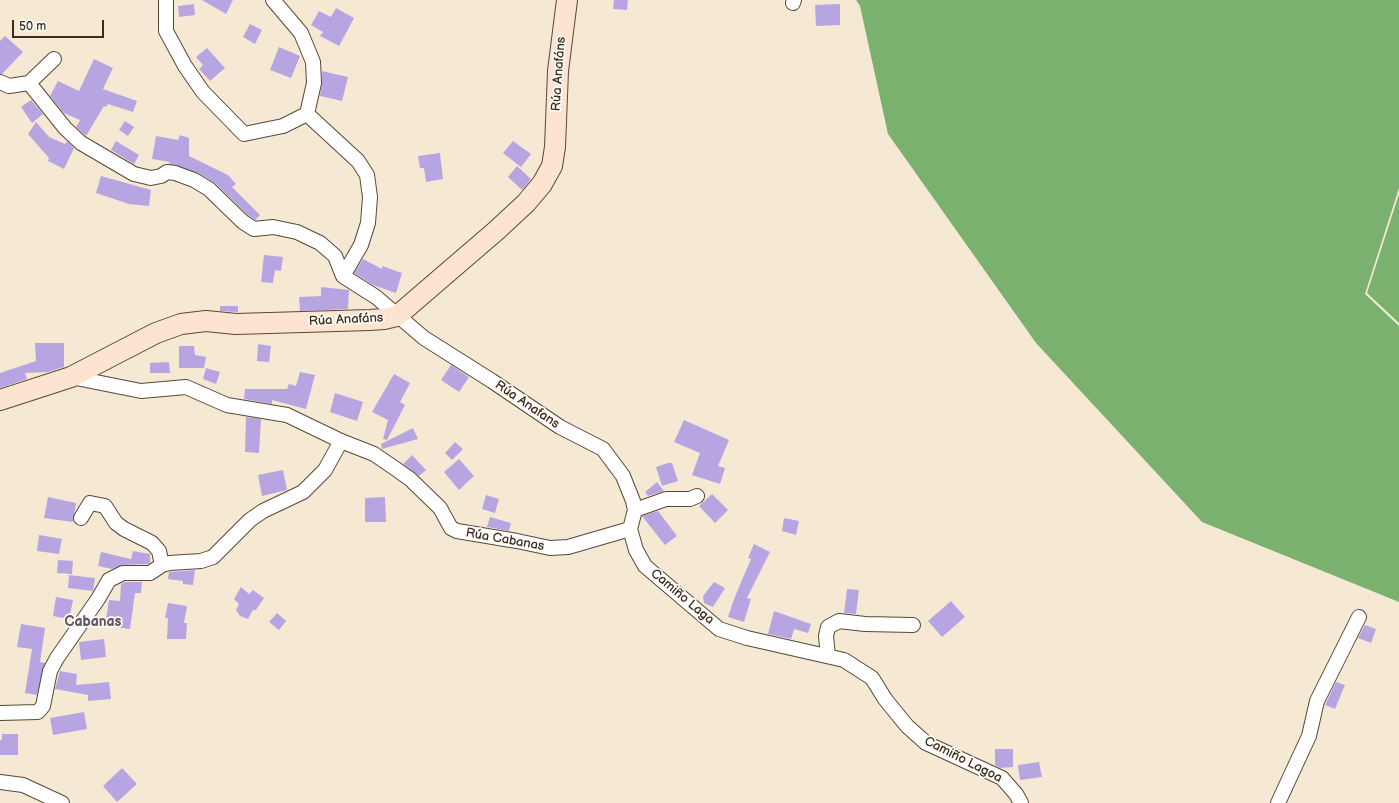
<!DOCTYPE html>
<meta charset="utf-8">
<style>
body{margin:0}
#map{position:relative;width:1399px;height:803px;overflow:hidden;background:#f6e9d4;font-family:"Balsamiq Sans",sans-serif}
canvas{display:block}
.scale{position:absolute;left:12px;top:20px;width:92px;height:18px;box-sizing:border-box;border:2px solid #3b2a1e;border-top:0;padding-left:5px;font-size:12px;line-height:14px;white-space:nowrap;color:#3b2a1e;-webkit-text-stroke:3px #fdfcf7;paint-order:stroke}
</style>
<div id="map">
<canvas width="1399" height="803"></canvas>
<div class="scale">50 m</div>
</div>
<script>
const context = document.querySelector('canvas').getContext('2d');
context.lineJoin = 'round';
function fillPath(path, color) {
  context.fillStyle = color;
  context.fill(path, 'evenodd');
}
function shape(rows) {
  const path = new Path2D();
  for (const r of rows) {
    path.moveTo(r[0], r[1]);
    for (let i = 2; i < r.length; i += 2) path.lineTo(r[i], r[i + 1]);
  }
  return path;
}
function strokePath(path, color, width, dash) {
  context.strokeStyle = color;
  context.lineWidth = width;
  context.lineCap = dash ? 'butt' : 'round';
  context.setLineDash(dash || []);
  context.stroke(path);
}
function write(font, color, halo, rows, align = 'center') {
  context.font = font + ' "Balsamiq Sans",sans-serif';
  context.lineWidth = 3.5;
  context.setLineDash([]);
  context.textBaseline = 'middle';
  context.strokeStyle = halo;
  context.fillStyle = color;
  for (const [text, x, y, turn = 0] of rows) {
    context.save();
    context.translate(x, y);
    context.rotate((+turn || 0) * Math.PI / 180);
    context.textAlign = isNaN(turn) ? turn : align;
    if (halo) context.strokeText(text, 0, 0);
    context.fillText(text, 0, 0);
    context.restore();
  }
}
const forest = shape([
 [856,0,1399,0,1399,188,1365,294,1399,326,1399,602,1202,522,1036,343,888,134,860,6],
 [1399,194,1399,323,1367,293]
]);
const building = shape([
 [202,0,233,0,226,14],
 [614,0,628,0,627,10,613,9],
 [194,4,195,15,179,17,178,6],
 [840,4,840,25,816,26,815,5],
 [336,8,354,18,339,46,320,36,323,32,311,25,319,11,331,17],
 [250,24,262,30,255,44,243,37],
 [5,36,23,52,2,74,0,74,0,41],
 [279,47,300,56,291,78,270,70],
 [207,48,225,68,210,81,199,69,203,65,196,57],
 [94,59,113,68,103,89,137,101,133,112,108,104,106,107,104,106,86,136,76,127,80,120,64,113,50,96,58,81,79,91],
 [322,71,348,77,342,101,320,96,322,83],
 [31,100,43,114,32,123,21,107],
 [125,121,134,127,128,136,119,130],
 [36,122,49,137,65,144,67,141,74,148,64,169,48,161,49,158,28,134],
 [180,135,189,138,189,156,228,175,236,184,232,187,260,215,255,220,248,215,215,183,198,173,169,164,170,162,152,159,156,136,178,140],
 [116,141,139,155,134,164,111,150],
 [513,141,531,154,521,167,503,153],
 [440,153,443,179,426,182,424,168,420,168,418,156],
 [517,166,531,179,522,190,508,177],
 [101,176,151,190,149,206,129,204,96,193],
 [264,255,283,257,281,271,275,270,273,283,261,282],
 [363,259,382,269,382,266,402,273,396,293,373,285,354,273],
 [321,287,349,290,348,309,300,311,299,297,321,296],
 [220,306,238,306,238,312,220,311],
 [35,343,64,343,64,367,48,372,25,373,27,379,0,388,0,373,36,361],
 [258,344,271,346,269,362,257,361],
 [179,346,194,346,195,355,206,357,204,368,179,368],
 [169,362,170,373,150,373,150,363],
 [451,365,469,377,459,392,441,380],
 [206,368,220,372,216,384,203,379],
 [300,372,315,375,306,409,272,400,272,404,244,399,245,389,287,389,289,384,296,386],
 [394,374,410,383,400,402,405,405,387,440,383,439,388,420,372,412],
 [335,393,363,402,357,421,330,412],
 [246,417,261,419,259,453,245,452],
 [684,420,729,440,718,466,725,468,720,484,692,475,700,453,674,442],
 [413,428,418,439,382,449,381,444],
 [455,442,463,449,452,460,445,453],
 [412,455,426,470,419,476,403,464],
 [459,459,474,476,459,490,444,472],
 [668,463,672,463,678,481,662,486,656,467],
 [283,470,287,490,262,496,258,475],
 [657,482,664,491,648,496,645,492],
 [712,494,728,510,715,523,699,506],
 [486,495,499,499,495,513,482,509],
 [48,497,76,503,73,522,44,518],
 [385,497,386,522,365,522,365,498],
 [658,511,677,536,665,545,642,516],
 [490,517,511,523,509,531,487,527],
 [784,518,799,521,796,535,782,531],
 [39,535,62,539,59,554,37,551],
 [754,544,770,552,747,598,751,599,744,622,728,617,734,599,751,559,748,558],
 [133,551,150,554,150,563,147,564,123,565,112,569,98,566,101,552,131,559],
 [58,560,73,561,72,574,57,573],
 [195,570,193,585,183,584,183,581,168,579,169,572],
 [69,575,95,578,93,591,68,588],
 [125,582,142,582,141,593,135,593,130,629,105,626,109,600,120,601,121,584],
 [714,582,725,588,713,607,704,603,703,596],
 [241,587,249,594,253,590,264,598,256,610,253,610,248,619,240,616,236,610,239,604,234,599],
 [847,589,859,590,856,614,844,613],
 [56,597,73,600,69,619,53,616],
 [951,601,965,617,942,637,928,621],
 [168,603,187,606,184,623,187,623,186,639,167,639,168,618,165,618],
 [774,611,811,624,808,633,794,629,791,639,768,634],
 [277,613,286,621,279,630,269,622],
 [21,624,45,628,40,662,45,663,37,695,25,693,32,649,17,647],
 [1365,625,1376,629,1371,643,1358,638],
 [104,639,106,657,81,660,79,642],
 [60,671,77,674,76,685,109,682,111,699,88,701,88,695,55,689],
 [1336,682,1345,685,1335,709,1325,705],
 [84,712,87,729,53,735,50,718],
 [2,734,18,734,18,755,0,755,0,740,2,740],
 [995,749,1013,749,1013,767,1000,768,995,765],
 [1039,762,1042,777,1020,780,1018,765],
 [122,768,137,784,117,802,103,786]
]);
const street = shape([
 [166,0,166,31,185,66,203,92,244,134,283,126,307,114],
 [273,0,301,33,313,62,314,83,307,114],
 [793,3,794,0],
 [0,82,9,86,29,83,54,59],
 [29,83,65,128,81,143,134,174,151,178,161,176,167,172,175,173,194,180,209,189,243,222,254,229,273,227,297,232,320,243,335,256,343,276,376,297,424,338,492,381,560,427,603,449,623,476,633,501,635,510,630,529],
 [307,114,358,161,367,175,370,197,368,223,361,245,343,276],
 [71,377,141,391,186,387,227,405,287,415,341,441,374,454,393,467,410,479,440,508,451,528,457,531,517,541,550,548,568,547,630,529],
 [635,510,666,499,690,499,697,496],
 [81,518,90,503,105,506,116,523,124,529,152,543,159,551,162,565],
 [630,529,636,550,645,566,719,629,747,638,844,660,872,678,885,699,907,726,926,743,1002,778,1016,794,1021,803],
 [828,656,826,636,828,627,839,621,865,624,913,625],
 [0,713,38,712,43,706,50,671,57,658,98,599,109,580,123,573,150,573,162,565,169,563,201,561,213,557,250,520,263,511,303,492,325,470,341,441],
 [0,782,23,785,62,803],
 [1278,803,1309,736,1317,701,1359,617]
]);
const secondary = shape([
 [0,400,71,377,156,333,181,324,206,321,236,324,370,320,384,319,397,316,497,230,526,203,542,184,552,166,555,147,558,71,567,0]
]);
const streetNames = [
 ["Rúa Anafáns",559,74,-86],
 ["Rúa Anafáns",346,320,-3],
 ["Rúa Anafans",527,405,34],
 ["Rúa Cabanas",505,540,10],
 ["Camiño Laga",682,597,40],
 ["Camiño Lagoa",963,760,27]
];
const neighbourhoodNames = [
 ["Cabanas",93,622]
];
fillPath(forest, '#7ab16e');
fillPath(building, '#b7a5e2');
strokePath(street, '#574739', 16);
strokePath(secondary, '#574739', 22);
strokePath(street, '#fff', 14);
strokePath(secondary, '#fde4d0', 20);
write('13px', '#3b2a1e', '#fdfcf7', streetNames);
write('bold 14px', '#665563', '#fdfcf7', neighbourhoodNames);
</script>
